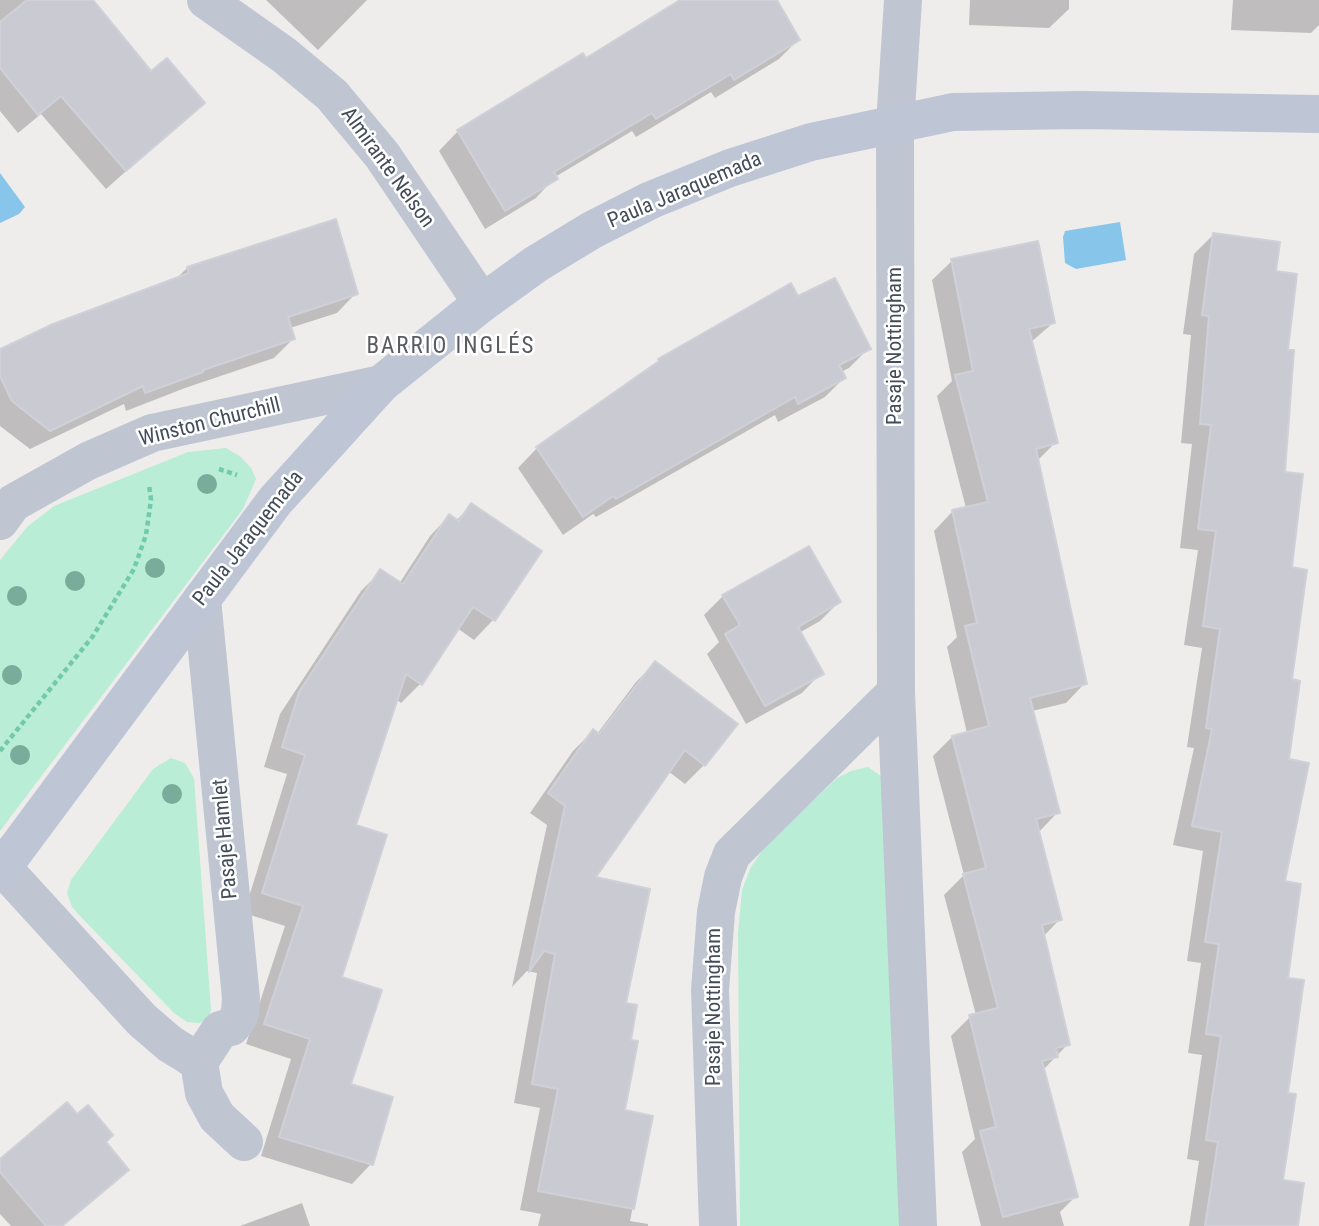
<!DOCTYPE html>
<meta charset="utf-8">
<style>
body{margin:0}
canvas{display:block;background:#efecec}
</style>
<canvas width="1319" height="1226"></canvas>
<script>
const context = document.querySelector('canvas').getContext('2d');
context.lineJoin = 'round';
function fillPath(path, color) {
  context.fillStyle = color;
  context.fill(path, 'evenodd');
}
function shape(rows) {
  const path = new Path2D();
  for (const r of rows) {
    path.moveTo(r[0], r[1]);
    for (let i = 2; i < r.length; i += 2) path.lineTo(r[i], r[i + 1]);
  }
  return path;
}
function strokePath(path, color, width, dash) {
  context.strokeStyle = color;
  context.lineWidth = width;
  context.lineCap = dash ? 'butt' : 'round';
  context.setLineDash(dash || []);
  context.stroke(path);
}
function write(font, color, halo, rows, align = 'center') {
  context.font = font + ' "Roboto Condensed",sans-serif';
  context.lineWidth = 5;
  context.setLineDash([]);
  context.textBaseline = 'middle';
  context.strokeStyle = halo;
  context.fillStyle = color;
  for (const [text, x, y, turn = 0] of rows) {
    context.save();
    context.translate(x, y);
    context.rotate((+turn || 0) * Math.PI / 180);
    context.textAlign = isNaN(turn) ? turn : align;
    if (halo) context.strokeText(text, 0, 0);
    context.fillText(text, 0, 0);
    context.restore();
  }
}
const green = shape([
 [226,448,241,457,251,468,256,479,243,509,0,831,0,560,27,527,54,506,188,452],
 [171,758,185,763,194,778,211,1010,209,1017,200,1023,187,1022,174,1013,79,915,72,907,67,893,71,880,153,769],
 [868,767,881,776,900,1226,740,1226,738,933,742,890,751,867,766,845,837,778,851,771]
]);
const water = shape([
 [0,173,25,207,19,214,0,223],
 [1120,222,1126,260,1076,269,1065,263,1063,237,1065,231]
]);
const shadow = shape([
 [0,0,91,0,151,73,203,103,106,189,41,114,18,133,0,111],
 [266,0,367,0,318,50],
 [699,0,775,0,798,40,779,59,715,98,711,92,636,137,632,131,555,177,536,198,485,229,439,151,458,131],
 [970,0,1069,0,1069,9,1049,28,969,25],
 [1233,0,1319,0,1319,25,1311,33,1231,30],
 [1214,234,1274,273,1286,351,1283,474,1290,569,1290,681,1283,882,1286,1095,1281,1182,1296,1226,1189,1226,1199,1161,1187,1159,1202,1055,1188,1053,1201,963,1187,961,1203,851,1173,845,1194,748,1187,747,1202,648,1184,645,1198,550,1180,548,1192,444,1181,443,1191,335,1183,334,1194,254],
 [952,261,1053,323,1030,343,1056,442,1037,461,1085,683,1066,703,1032,711,1058,812,1038,833,1060,919,1043,937,1068,1044,1043,1070,1076,1196,1060,1212,1064,1226,981,1226,962,1152,975,1139,951,1036,970,1017,976,1015,944,895,964,875,933,756,952,737,967,733,947,647,957,637,934,531,953,511,966,508,937,396,952,381,932,280],
 [187,268,356,293,337,313,290,328,293,339,274,358,185,388,126,411,124,404,30,449,0,426,0,351,176,279],
 [798,299,869,348,849,368,841,372,844,378,825,397,778,422,775,415,596,517,593,514,563,535,518,468,537,448,650,370,659,361],
 [471,505,540,551,493,620,474,640,457,628,421,683,401,703,396,699,354,826,340,978,349,1085,371,1164,352,1184,261,1156,291,1059,246,1044,285,926,244,913,287,774,264,767,280,714,361,591,380,572,399,584,430,536,449,516,456,521],
 [723,596,839,602,820,621,799,633,821,673,802,693,746,724,707,654,719,642,704,615],
 [655,663,704,765,685,784,668,771,593,878,624,1005,629,1041,623,1112,651,1117,630,1221,648,1224,648,1226,538,1226,541,1214,520,1210,540,1108,514,1103,537,973,527,971,512,987,547,825,530,813,573,751,593,731,597,734,636,682],
 [103,1142,126,1169,63,1226,11,1226,0,1214,0,1162],
 [302,1203,310,1226,240,1226]
]);
const building = shape([
 [27,0,93,0,151,71,167,58,205,103,126,171,61,96,38,115,0,68,0,22,27,0],
 [680,0,777,0,800,40,734,80,731,74,656,119,652,113,554,172,558,179,505,211,457,130,583,53,586,58,680,0],
 [336,219,358,294,288,317,295,339,203,370,203,372,145,393,143,386,50,431,12,401,0,376,0,349,53,324,189,273,187,267,336,219],
 [1213,233,1280,242,1276,271,1297,274,1288,350,1294,350,1285,472,1303,474,1292,567,1307,570,1292,679,1300,681,1289,759,1309,763,1285,881,1301,884,1288,978,1304,980,1288,1093,1296,1094,1283,1180,1304,1183,1298,1226,1205,1226,1218,1142,1206,1140,1221,1036,1206,1034,1219,944,1205,942,1222,832,1192,826,1212,729,1206,728,1220,629,1203,626,1216,531,1198,529,1211,425,1200,424,1209,316,1202,315,1213,233],
 [1038,241,1055,323,1029,329,1058,443,1036,449,1087,684,1030,698,1060,813,1036,819,1062,920,1042,925,1070,1045,1056,1048,1058,1057,1042,1061,1078,1197,1003,1217,980,1131,996,1127,969,1015,998,1008,963,874,986,868,952,736,989,726,965,626,977,623,952,510,988,502,955,375,973,371,951,259,1038,241],
 [835,278,871,349,839,365,846,378,798,404,795,397,616,499,613,496,583,517,536,447,659,361,658,359,791,283,798,296,835,278],
 [471,503,542,551,495,621,473,607,422,685,406,674,356,825,387,835,342,977,382,990,351,1084,393,1097,373,1165,279,1137,310,1039,264,1024,303,906,262,893,305,755,282,747,299,692,380,569,403,584,449,514,459,521,471,503],
 [809,546,841,602,798,627,824,674,765,706,725,634,740,625,722,595,809,546],
 [655,661,738,724,705,766,685,750,596,877,650,889,626,1003,637,1005,631,1040,638,1041,625,1110,653,1116,634,1209,538,1191,558,1089,532,1084,555,954,544,951,529,972,565,806,548,793,593,729,599,734,655,661],
 [67,1102,77,1114,88,1105,113,1135,106,1142,129,1170,62,1226,46,1226,0,1172,0,1159,67,1102]
]);
const path = shape([
 [219,469,237,475],
 [0,751,93,636,134,569,146,535,151,500,149,485]
]);
const street = shape([
 [206,0,284,55,332,95,382,155,482,303],
 [903,0,895,125,896,692,918,1226],
 [0,521,13,503,88,461,152,433,381,384],
 [3,868,142,1020,170,1044,199,1062,220,1030,231,1027,236,1021,240,1013,241,998,202,599],
 [199,1062,204,1093,217,1117,244,1142],
 [718,1226,710,990,716,912,723,877,732,854,896,692]
]);
const secondary = shape([
 [0,871,275,501,381,384,482,303,536,264,592,230,651,200,730,168,811,142,953,112,1082,110,1319,114]
]);
const trees = [
 [207,484],
 [155,568],
 [75,581],
 [17,596],
 [12,675],
 [20,755],
 [172,794]
];
const streetNames = [
 ["Almirante Nelson",387,168,54],
 ["Paula Jaraquemada",685,191,-23],
 ["Pasaje Nottingham",896,346,-90],
 ["Winston Churchill",210,423,-14],
 ["Paula Jaraquemada",249,539,-52],
 ["Pasaje Hamlet",226,839,-95],
 ["Pasaje Nottingham",715,1007,-90]
];
const neighbourhoodNames = [
 ["BARRIO INGLÉS",451,347]
];
fillPath(green, '#baedd5');
fillPath(water, '#87c6ea');
fillPath(shadow, '#0003');
fillPath(building, '#c9cad2');
strokePath(building, '#d0d1d8', 2);
strokePath(path, '#72caac', 4.5, [5, 3.5]);
strokePath(street, '#bfc6d2', 38);
strokePath(secondary, '#bec6d5', 38);
context.fillStyle = '#79ac9a';
for (const [x, y] of trees) {
  context.beginPath();
  context.arc(x, y, 10, 0, 2 * Math.PI);
  context.fill();
}
write('21px', '#454c59', '#fff', streetNames);
context.letterSpacing = '2px';
write('23px', '#595b61', '#fff', neighbourhoodNames);
context.letterSpacing = '0px';
</script>
